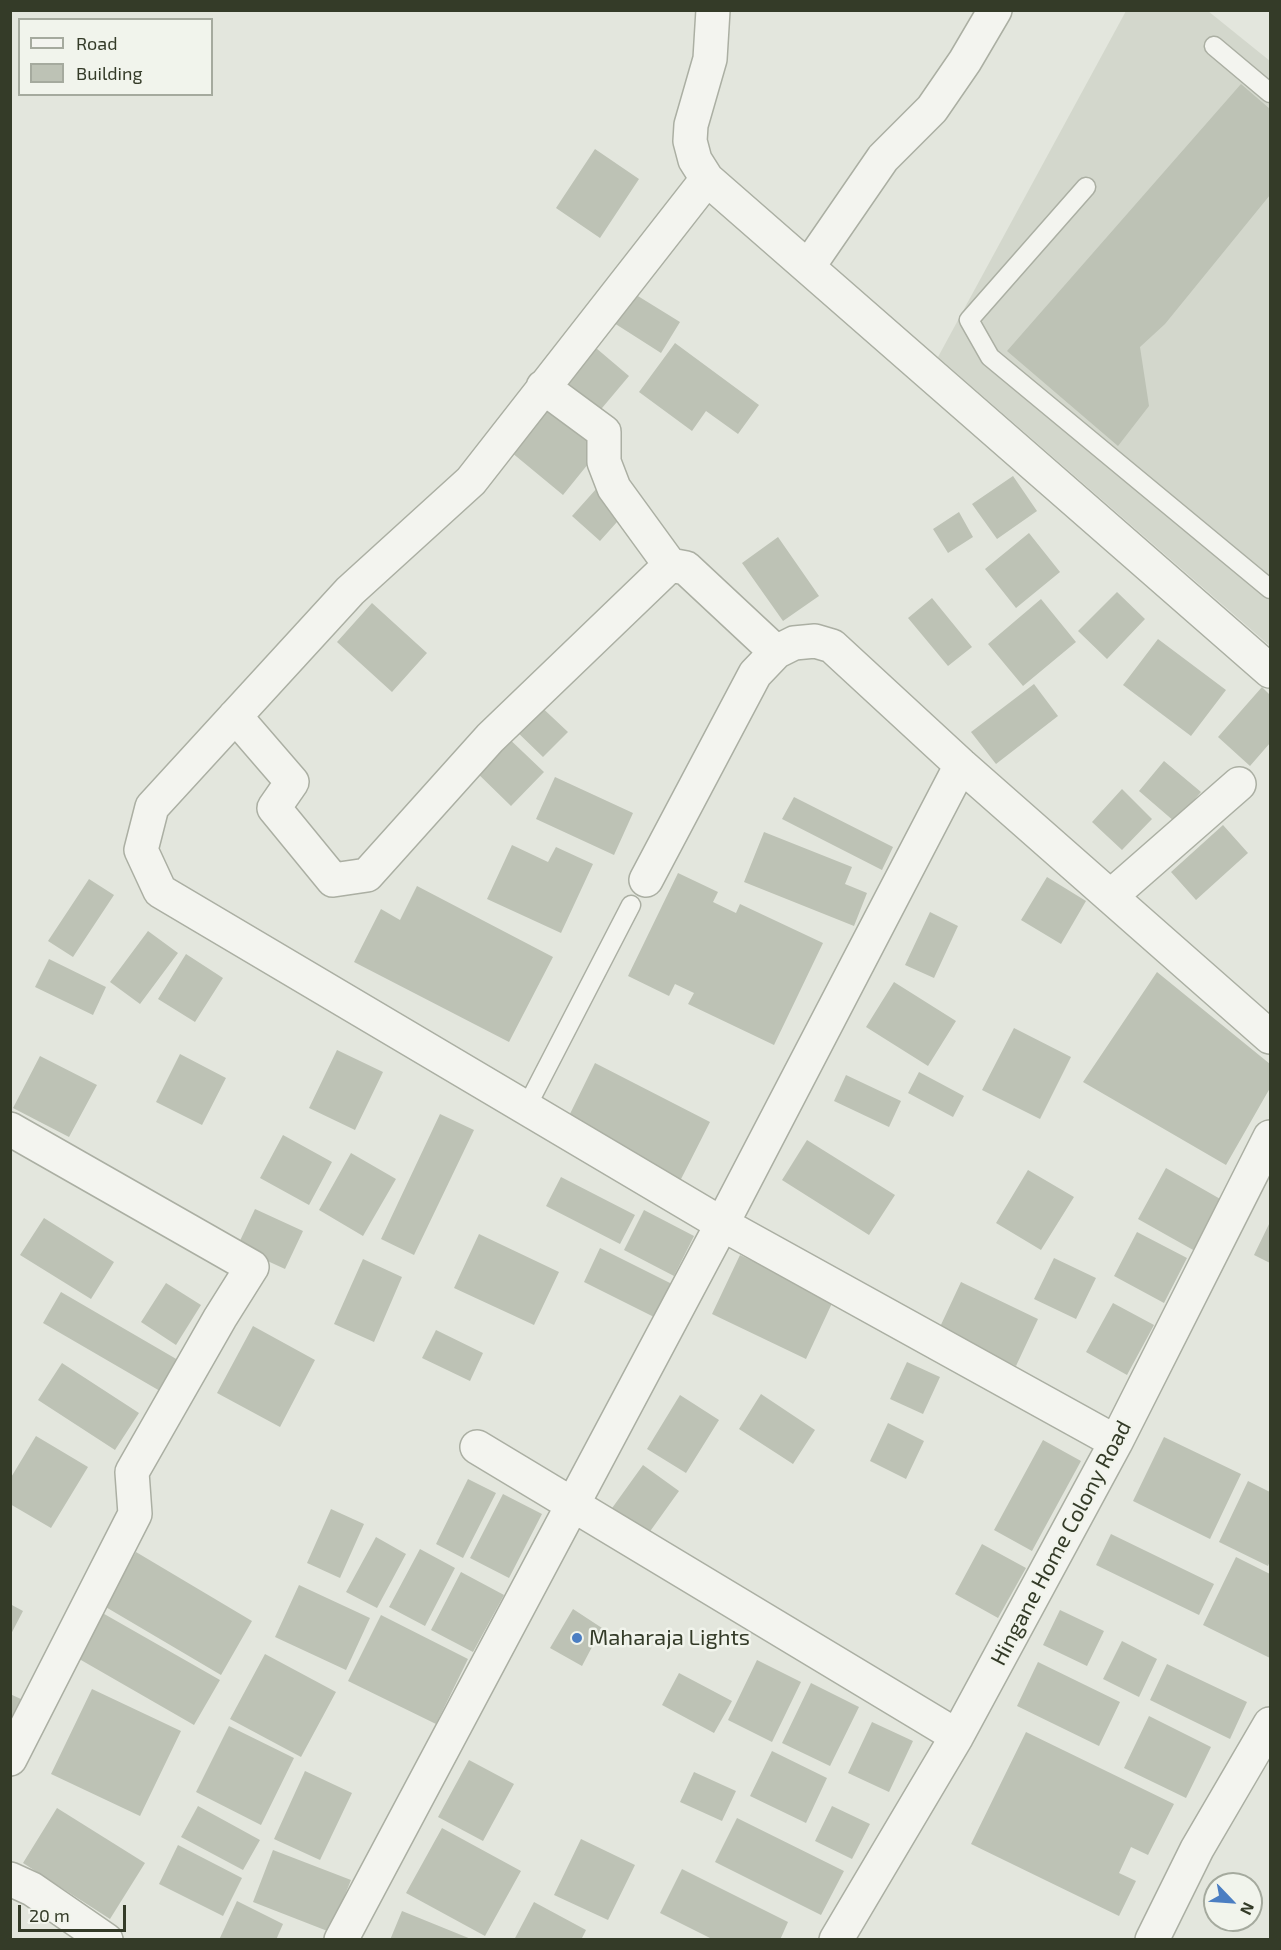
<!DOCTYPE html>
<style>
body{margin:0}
#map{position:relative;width:1281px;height:1950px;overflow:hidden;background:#e3e6dd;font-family:"Exo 2",sans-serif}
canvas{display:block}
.frame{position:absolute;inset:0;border:12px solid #343b28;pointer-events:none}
.legend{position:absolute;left:18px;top:18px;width:195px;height:78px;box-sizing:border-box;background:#f1f4ec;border:2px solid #a5aa9e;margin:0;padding:8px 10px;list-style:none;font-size:18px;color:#343b28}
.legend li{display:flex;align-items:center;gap:12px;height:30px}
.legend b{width:30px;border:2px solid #a5aa9e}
.north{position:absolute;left:1203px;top:1872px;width:60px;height:60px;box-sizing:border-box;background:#f1f4ec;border:2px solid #a5aa9e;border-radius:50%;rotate:115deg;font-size:16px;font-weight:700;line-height:24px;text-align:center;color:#343b28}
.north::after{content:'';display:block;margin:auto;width:21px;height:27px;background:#4b7ec2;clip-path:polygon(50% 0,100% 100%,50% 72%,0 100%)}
.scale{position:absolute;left:18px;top:1905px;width:108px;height:27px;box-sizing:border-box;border:3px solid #343b28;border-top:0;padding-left:8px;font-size:18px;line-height:21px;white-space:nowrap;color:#343b28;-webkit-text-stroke:4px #f1f4ec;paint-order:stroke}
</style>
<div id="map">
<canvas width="1281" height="1950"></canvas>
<div class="frame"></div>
<ul class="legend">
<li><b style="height:8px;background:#f3f4ef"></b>Road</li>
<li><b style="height:16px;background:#bdc2b5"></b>Building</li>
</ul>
<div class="north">N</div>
<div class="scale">20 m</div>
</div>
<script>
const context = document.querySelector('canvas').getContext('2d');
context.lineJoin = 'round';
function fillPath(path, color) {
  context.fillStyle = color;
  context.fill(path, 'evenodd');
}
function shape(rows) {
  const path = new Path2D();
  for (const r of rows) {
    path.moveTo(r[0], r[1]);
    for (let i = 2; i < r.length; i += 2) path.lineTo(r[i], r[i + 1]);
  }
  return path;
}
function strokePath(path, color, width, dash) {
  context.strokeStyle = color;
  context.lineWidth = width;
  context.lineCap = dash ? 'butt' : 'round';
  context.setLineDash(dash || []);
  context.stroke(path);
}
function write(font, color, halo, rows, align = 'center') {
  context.font = font + ' "Exo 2",sans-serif';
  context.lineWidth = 5;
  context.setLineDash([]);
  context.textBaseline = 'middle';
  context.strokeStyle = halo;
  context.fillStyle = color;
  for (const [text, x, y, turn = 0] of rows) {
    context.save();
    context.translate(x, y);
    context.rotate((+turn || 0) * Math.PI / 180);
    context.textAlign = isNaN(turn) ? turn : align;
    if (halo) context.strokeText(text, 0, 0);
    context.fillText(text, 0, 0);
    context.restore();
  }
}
const built = shape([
 [1126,11,1208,11,1270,61,1270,646,938,357]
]);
const building = shape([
 [1241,84,1270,109,1270,195,1165,324,1140,347,1149,406,1118,446,1007,351],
 [595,149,639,179,600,238,556,208],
 [633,293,680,322,661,353,614,323],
 [675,343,759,405,738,434,706,411,692,431,639,392],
 [596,348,629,376,597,414,564,385],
 [549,406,601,448,563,495,511,452],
 [1013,476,1037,511,997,539,972,504],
 [597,488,625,513,600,541,572,516],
 [959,512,973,537,948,553,933,529],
 [1029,533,1060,572,1016,608,985,569],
 [778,537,819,596,783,621,742,563],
 [1117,592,1145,619,1107,659,1078,631],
 [932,598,972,647,948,666,908,618],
 [1041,599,1076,642,1023,686,988,644],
 [372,603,427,653,392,692,337,642],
 [1158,639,1226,690,1191,736,1123,685],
 [1034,684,1058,716,996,764,971,732],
 [1262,687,1270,695,1270,743,1250,766,1218,737],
 [535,701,568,732,543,757,512,727],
 [502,732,544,772,511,806,470,766],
 [1164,761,1201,792,1175,822,1139,791],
 [555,777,633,813,614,855,536,819],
 [1122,789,1152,819,1122,850,1092,822],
 [794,797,893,847,882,870,782,819],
 [1223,825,1248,853,1196,900,1171,872],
 [764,832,852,867,845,884,867,893,854,926,744,882],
 [512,845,548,862,556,847,593,864,561,933,487,899],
 [678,873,718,892,713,902,736,913,740,904,823,943,774,1045,688,1004,694,993,675,984,669,996,628,976],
 [1047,877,1086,901,1061,944,1021,920],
 [89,879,114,895,73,957,48,941],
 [417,886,553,957,509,1042,354,962,381,909,400,920],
 [930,912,958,926,934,978,905,965],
 [148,931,178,953,140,1004,110,982],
 [186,954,223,978,195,1022,158,999],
 [49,959,106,987,93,1015,35,987],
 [1157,972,1270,1064,1270,1088,1226,1165,1083,1082],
 [894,982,956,1021,928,1066,866,1027],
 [1014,1028,1071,1057,1040,1119,982,1090],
 [337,1050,383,1072,355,1130,309,1108],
 [180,1054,226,1078,202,1125,156,1102],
 [40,1056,97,1085,69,1137,13,1108],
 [595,1063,710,1122,679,1183,565,1124],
 [919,1072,964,1096,953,1117,908,1093],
 [846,1075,901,1101,889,1127,834,1101],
 [440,1114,474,1130,414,1255,381,1239],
 [283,1135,332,1162,309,1205,260,1178],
 [807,1140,895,1195,869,1235,782,1180],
 [351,1153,396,1179,363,1236,319,1210],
 [1166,1168,1222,1200,1195,1251,1138,1219],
 [1028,1170,1074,1197,1041,1250,996,1223],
 [561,1177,635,1215,620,1244,546,1206],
 [255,1209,303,1231,285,1269,237,1247],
 [644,1210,694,1236,674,1276,624,1250],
 [44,1218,114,1262,91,1299,20,1255],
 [1270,1222,1270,1263,1254,1255],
 [1137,1232,1187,1258,1164,1303,1114,1276],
 [479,1234,559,1272,534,1325,454,1288],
 [600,1248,674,1285,658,1319,584,1282],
 [740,1255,834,1299,806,1359,712,1314],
 [1054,1258,1096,1278,1076,1319,1034,1299],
 [363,1259,402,1277,374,1342,334,1324],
 [961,1282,1038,1319,1016,1366,939,1329],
 [166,1283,201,1305,176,1345,141,1322],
 [61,1292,178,1360,160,1391,43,1323],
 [1113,1303,1154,1325,1127,1375,1086,1352],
 [253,1326,315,1360,280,1427,217,1393],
 [436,1330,483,1353,470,1381,422,1358],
 [907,1362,940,1377,923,1414,890,1399],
 [62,1363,139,1413,115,1450,38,1400],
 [761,1394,815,1430,793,1464,739,1429],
 [680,1395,719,1420,686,1473,647,1449],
 [888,1423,924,1441,906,1479,870,1461],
 [36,1436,88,1467,51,1528,10,1504,10,1479],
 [1164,1437,1241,1474,1210,1539,1133,1501],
 [1043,1440,1081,1461,1032,1551,994,1530],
 [643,1465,679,1491,646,1537,610,1511],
 [468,1479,496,1493,463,1558,436,1544],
 [1248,1481,1270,1492,1270,1561,1268,1566,1219,1542],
 [503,1494,542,1514,509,1578,470,1558],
 [331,1509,364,1524,340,1578,307,1563],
 [1111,1534,1214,1584,1199,1615,1096,1565],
 [376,1537,406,1554,377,1608,346,1592],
 [982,1544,1026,1568,998,1618,955,1594],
 [420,1549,455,1568,425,1626,389,1607],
 [136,1552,252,1621,221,1675,104,1606],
 [1236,1557,1270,1574,1270,1658,1203,1625],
 [461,1572,504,1595,473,1652,431,1630],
 [299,1585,370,1618,346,1670,275,1637],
 [10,1604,23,1611,10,1636],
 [573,1609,602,1628,582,1666,550,1648],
 [1060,1610,1104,1631,1087,1666,1043,1645],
 [99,1611,220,1680,194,1725,74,1656],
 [381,1615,468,1659,436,1724,348,1681],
 [1122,1641,1157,1659,1139,1697,1103,1679],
 [265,1654,336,1692,301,1757,230,1719],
 [757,1660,801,1682,772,1742,728,1720],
 [1038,1662,1120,1702,1099,1746,1017,1706],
 [1167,1664,1247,1702,1230,1739,1150,1700],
 [679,1673,732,1701,714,1733,662,1705],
 [811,1683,859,1707,830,1766,782,1743],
 [92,1689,181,1731,140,1816,51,1774],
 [10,1694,23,1700,10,1724],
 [1149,1716,1211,1747,1186,1798,1124,1768],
 [872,1722,913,1741,889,1792,848,1773],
 [229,1726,294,1758,261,1825,196,1792],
 [1026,1732,1174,1804,1148,1855,1131,1847,1119,1873,1136,1881,1119,1916,971,1844],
 [772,1751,827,1778,806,1823,750,1796],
 [469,1760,514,1784,483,1841,438,1817],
 [305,1771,352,1793,320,1860,274,1839],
 [694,1772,736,1791,722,1821,680,1802],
 [198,1806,260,1840,243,1870,181,1837],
 [832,1806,870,1824,852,1859,815,1841],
 [57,1808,145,1863,110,1919,23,1863],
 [737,1818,844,1871,821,1915,715,1862],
 [442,1828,521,1871,485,1936,406,1893],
 [581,1839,635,1865,608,1920,554,1895],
 [178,1845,242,1878,223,1916,159,1884],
 [273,1850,351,1880,330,1932,253,1902],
 [682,1869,788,1922,780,1940,714,1940,660,1913],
 [237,1901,283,1924,276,1940,219,1940],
 [534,1902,586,1930,581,1940,514,1940],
 [402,1911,471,1939,471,1940,390,1940]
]);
const lane = shape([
 [1214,46,1270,93],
 [1086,187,969,320,990,357,1270,589],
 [526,1108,631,905]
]);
const street = shape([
 [713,10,710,59,691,125,690,141,695,160,707,179,1270,671],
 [707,179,471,481,350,591,152,807,141,850,160,891,722,1224,1116,1442],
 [808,267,883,158,932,109,965,61,995,10],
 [543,387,604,432,604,462,614,488,670,565],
 [235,716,292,782,274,808,333,880,367,875,490,738,670,565,686,568,776,652],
 [646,880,755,674,776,652,794,643,815,641,832,646,961,765,1270,1037],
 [1111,896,1239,784],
 [10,1129,252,1267,220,1318,132,1472,135,1514,10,1759],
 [477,1447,957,1736],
 [10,1879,32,1889,106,1940],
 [341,1940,722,1224,961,765],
 [836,1940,957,1736,1116,1442,1270,1137],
 [1152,1940,1197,1849,1270,1724]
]);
const markers = [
 [577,1638,6,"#4b7ec2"]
];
const streetNames = [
 ["Hingane Home Colony Road",1061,1543,-62]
];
const poiNames = [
 ["Maharaja Lights",589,1638]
];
fillPath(built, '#d3d7cc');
fillPath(building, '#bdc2b5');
strokePath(lane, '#abafa3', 21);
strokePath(street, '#abafa3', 36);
strokePath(lane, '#f3f4ef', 18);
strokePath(street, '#f3f4ef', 33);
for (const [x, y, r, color] of markers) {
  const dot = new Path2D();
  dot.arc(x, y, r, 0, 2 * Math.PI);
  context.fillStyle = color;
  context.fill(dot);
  strokePath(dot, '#f1f4ec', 2);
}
write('22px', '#343b28', '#f1f4ec', streetNames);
write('22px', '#343b28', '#f1f4ec', poiNames, 'left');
</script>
